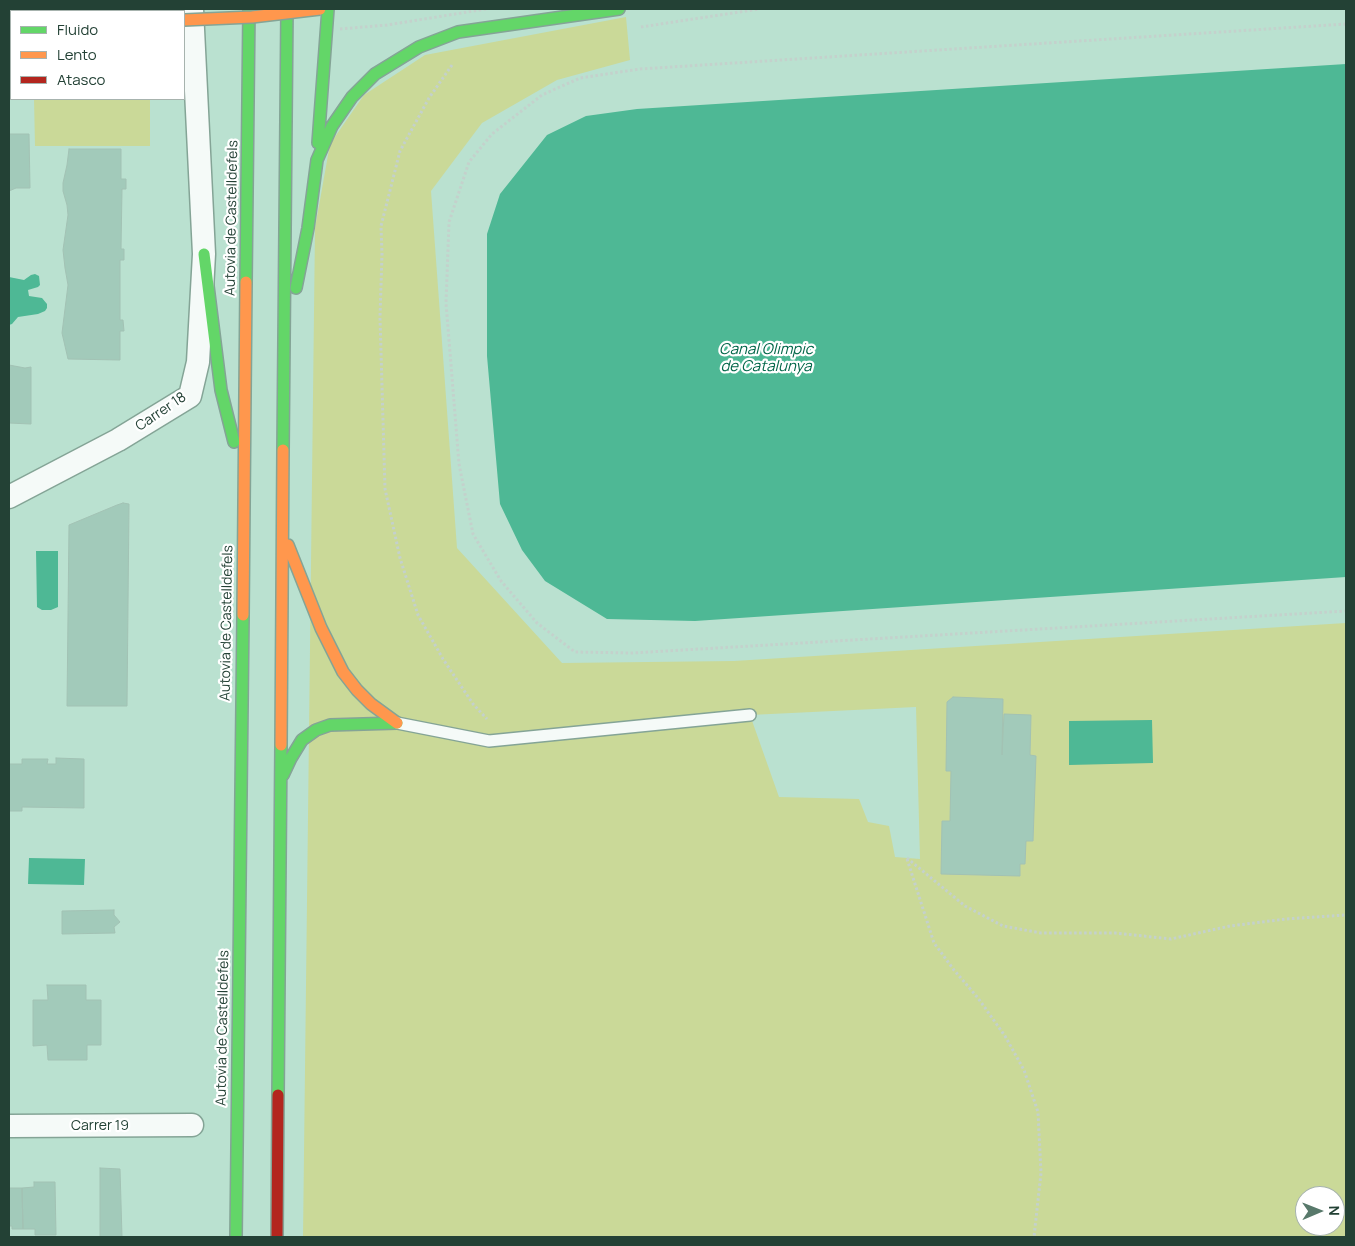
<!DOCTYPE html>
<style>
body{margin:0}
#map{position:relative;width:1355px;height:1246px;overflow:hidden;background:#bae1d0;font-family:Manrope,sans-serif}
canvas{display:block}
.frame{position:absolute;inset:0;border:10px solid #234135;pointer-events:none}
.legend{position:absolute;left:10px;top:10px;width:175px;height:90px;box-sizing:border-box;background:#fff;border:1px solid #a7b3ae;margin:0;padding:6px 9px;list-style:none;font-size:15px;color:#234135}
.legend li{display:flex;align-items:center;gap:10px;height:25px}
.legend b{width:25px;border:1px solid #a7b3ae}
.north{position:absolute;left:1295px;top:1186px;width:50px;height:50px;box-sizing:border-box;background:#fff;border:1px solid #a7b3ae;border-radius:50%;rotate:89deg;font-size:14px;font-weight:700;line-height:20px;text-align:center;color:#234135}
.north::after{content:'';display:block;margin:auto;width:18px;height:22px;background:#58796b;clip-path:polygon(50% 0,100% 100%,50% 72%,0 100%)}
</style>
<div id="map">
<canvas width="1355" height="1246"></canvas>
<div class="frame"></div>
<ul class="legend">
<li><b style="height:6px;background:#63d668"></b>Fluido</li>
<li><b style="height:6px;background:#ff974d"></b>Lento</li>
<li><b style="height:6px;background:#b3261e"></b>Atasco</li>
</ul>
<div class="north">N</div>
</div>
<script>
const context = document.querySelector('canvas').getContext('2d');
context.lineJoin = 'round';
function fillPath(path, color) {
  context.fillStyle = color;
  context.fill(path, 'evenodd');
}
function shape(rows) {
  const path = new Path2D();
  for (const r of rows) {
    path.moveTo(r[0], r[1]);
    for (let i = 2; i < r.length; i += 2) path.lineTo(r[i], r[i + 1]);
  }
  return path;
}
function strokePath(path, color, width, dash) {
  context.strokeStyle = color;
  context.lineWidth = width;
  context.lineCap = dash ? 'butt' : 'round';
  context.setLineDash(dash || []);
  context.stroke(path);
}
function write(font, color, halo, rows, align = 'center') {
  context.font = font + ' Manrope,sans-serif';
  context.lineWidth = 4.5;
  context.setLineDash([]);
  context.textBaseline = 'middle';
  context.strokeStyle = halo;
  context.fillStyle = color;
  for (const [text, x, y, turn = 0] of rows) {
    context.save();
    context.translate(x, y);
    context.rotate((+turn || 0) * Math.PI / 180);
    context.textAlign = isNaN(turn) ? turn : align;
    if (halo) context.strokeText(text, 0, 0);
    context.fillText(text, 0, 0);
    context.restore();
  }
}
const green = shape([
 [626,17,630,60,557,80,482,123,431,191,457,548,562,663,734,661,1346,623,1346,1237,303,1237,315,228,330,144,364,95,425,55],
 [916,707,920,859,895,857,889,826,868,822,859,799,779,797,750,715],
 [1305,1196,1335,1196,1335,1226,1305,1226],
 [34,99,150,99,150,146,35,146]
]);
const water = shape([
 [1346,64,1346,577,695,621,607,619,545,581,522,550,500,504,487,356,487,234,500,194,547,135,586,116,637,109],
 [35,274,39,276,40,285,38,287,28,290,29,296,42,298,47,304,47,308,45,311,38,314,18,317,12,324,9,325,9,277,24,280,31,275],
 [36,551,58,551,58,607,51,610,42,610,37,607],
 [1152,720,1153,763,1069,765,1069,721],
 [29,858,85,859,84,885,28,884]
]);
const building = shape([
 [9,134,29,134,30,188,16,188,9,191,9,134],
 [69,149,121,149,121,179,126,179,126,189,122,189,121,249,124,249,124,260,120,260,120,320,123,320,124,331,120,331,120,360,68,359,62,333,68,285,65,268,63,250,68,215,67,205,63,191,63,183,67,165,69,149],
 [9,365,25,368,31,367,31,424,9,423,9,365],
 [123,503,129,504,127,706,67,706,69,525,117,505,123,503],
 [953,697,1003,699,1002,755,1004,714,1031,715,1030,755,1036,756,1033,841,1026,841,1025,864,1020,864,1020,876,941,874,942,821,950,821,951,771,946,771,947,702,953,697],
 [56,758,84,759,84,808,22,807,22,811,9,811,9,764,22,764,22,759,48,759,47,764,56,764,56,758],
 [114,910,114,915,120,922,114,927,115,933,62,934,62,911,114,910],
 [47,985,86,985,86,1000,101,1000,101,1045,87,1045,87,1060,48,1060,47,1045,33,1046,33,1000,48,1000,47,985],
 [100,1168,120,1169,122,1237,100,1237,100,1168],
 [34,1182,55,1182,56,1235,35,1235,35,1229,23,1229,22,1188,34,1187,34,1182],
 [9,1183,9,1188,22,1188,23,1229,12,1229,12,1226,9,1226,9,1183]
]);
const path = shape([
 [1346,24,640,69,580,78,542,95,492,134,469,162,449,222,446,303,459,464,473,534,501,581,537,623,575,652,632,653,1346,611],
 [641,27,759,9],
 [452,65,429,98,400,151,381,226,382,254,380,317,385,489,400,558,418,615,443,659,473,704,487,719],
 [907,858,965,906,1003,926,1041,933,1115,933,1171,939,1230,926,1286,919,1346,915],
 [907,859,934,943,954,970,978,998,1005,1036,1024,1070,1038,1112,1041,1173,1034,1237]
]);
const lane = shape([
 [397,723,489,741,750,715]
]);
const street = shape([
 [9,497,118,440,190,396,198,362,204,254,192,9],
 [9,1126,192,1125]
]);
const fast = shape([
 [9,28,11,28],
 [318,143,328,9],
 [204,254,221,390,234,442],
 [246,282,249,9],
 [296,288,308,228,317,160,332,126,352,97,375,74,419,47,458,32,619,9],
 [283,450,287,9],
 [283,775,291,758,302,740,316,730,330,725,397,723],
 [278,1095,281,745],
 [236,1237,243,615]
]);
const slow = shape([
 [288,545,321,628,343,672,357,690,371,704,397,723],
 [243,615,246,282],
 [281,745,283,450]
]);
const jam = shape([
 [277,1237,278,1095]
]);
const pathBridge = shape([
 [340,29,387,25,486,9]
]);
const slowBridge = shape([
 [184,20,252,17,320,9]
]);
const streetNames = [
 ["Autovia de Castelldefels",232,218,-89],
 ["Carrer 18",161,412,-34],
 ["Autovia de Castelldefels",227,623,-89],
 ["Autovia de Castelldefels",223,1028,-89],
 ["Carrer 19",100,1126]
];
const waterNames = [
 ["Canal Olimpic",766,350],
 ["de Catalunya",766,367]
];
fillPath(green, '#cad998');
fillPath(water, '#4eb895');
fillPath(building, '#a2caba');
strokePath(building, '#a2c2b4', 1);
strokePath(lane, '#84a496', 14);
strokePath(street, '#84a496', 25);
strokePath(fast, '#84a496', 14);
strokePath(slow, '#84a496', 14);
strokePath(jam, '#84a496', 14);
strokePath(path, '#c4d1cc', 3, [2.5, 2.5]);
strokePath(lane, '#f5faf8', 11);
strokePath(street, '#f5faf8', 22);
strokePath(fast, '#63d668', 11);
strokePath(slow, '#ff974d', 11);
strokePath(jam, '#b3261e', 11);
strokePath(slowBridge, '#84a496', 14, []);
strokePath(pathBridge, '#c4d1cc', 3, [2.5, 2.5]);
strokePath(slowBridge, '#ff974d', 11);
write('14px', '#234135', '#fff', streetNames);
write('italic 15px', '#006648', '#fff', waterNames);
</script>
